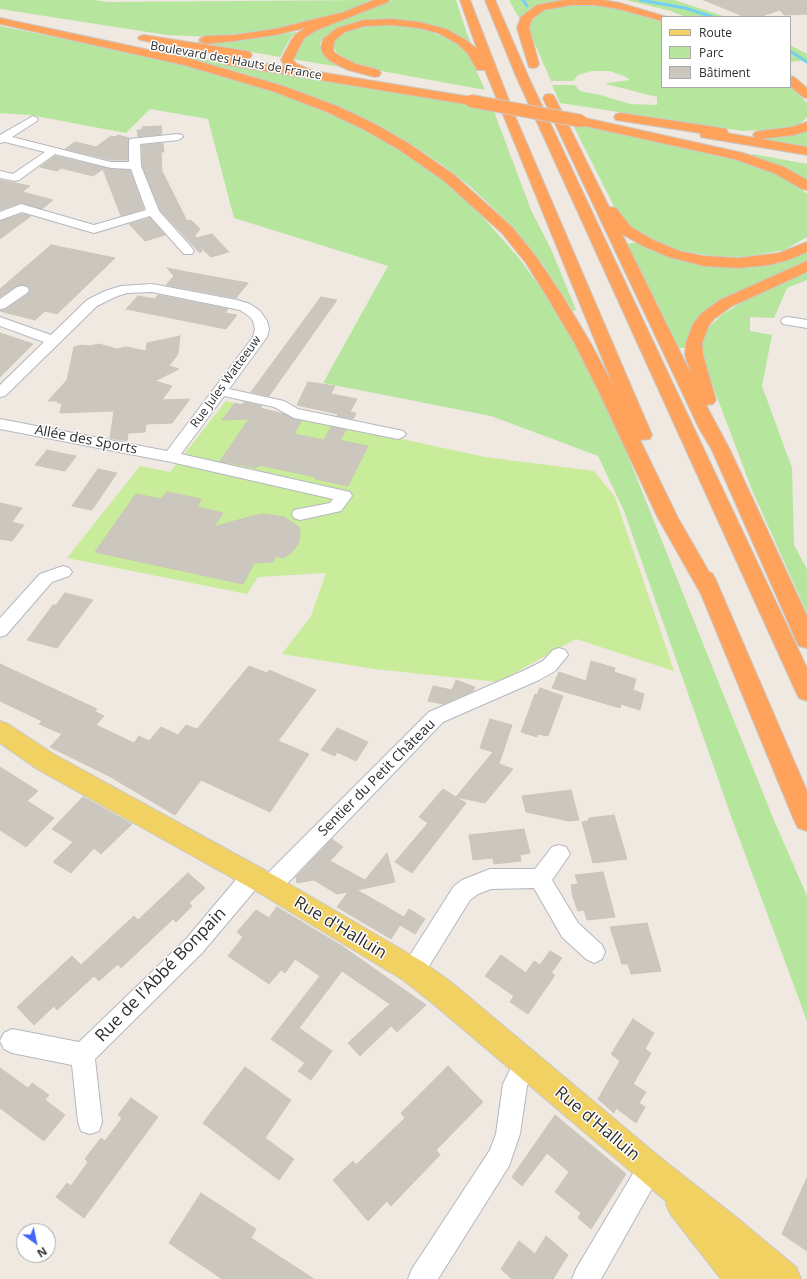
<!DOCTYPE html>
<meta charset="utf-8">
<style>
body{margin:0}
#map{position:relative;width:807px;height:1279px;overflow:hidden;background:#efe9e1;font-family:"Open Sans",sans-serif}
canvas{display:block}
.legend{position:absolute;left:661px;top:16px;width:130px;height:72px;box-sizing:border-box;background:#fff;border:1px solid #ababab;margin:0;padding:5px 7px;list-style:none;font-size:12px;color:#2e2e2e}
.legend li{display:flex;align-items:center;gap:8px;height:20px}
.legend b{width:20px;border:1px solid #ababab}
.north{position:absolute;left:16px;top:1223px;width:40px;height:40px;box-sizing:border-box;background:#fff;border:1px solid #ababab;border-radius:50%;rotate:147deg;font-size:11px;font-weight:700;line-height:16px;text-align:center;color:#2e2e2e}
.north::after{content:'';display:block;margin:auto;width:14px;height:18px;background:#4264fb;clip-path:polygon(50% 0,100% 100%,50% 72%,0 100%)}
</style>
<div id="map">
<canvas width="807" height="1279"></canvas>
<ul class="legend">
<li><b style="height:5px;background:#f2d163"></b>Route</li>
<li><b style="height:11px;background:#b6e59e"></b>Parc</li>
<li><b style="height:11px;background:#cbc7bf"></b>Bâtiment</li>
</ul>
<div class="north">N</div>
</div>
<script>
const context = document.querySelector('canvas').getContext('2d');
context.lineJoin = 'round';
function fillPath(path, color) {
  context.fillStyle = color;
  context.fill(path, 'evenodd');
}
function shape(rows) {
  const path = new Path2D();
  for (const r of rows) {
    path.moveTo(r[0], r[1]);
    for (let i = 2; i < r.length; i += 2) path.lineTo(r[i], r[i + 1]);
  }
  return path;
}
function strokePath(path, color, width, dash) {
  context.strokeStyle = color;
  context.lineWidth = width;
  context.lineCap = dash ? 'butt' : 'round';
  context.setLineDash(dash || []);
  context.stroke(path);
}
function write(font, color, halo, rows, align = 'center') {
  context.font = font + ' "Open Sans",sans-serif';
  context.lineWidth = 3;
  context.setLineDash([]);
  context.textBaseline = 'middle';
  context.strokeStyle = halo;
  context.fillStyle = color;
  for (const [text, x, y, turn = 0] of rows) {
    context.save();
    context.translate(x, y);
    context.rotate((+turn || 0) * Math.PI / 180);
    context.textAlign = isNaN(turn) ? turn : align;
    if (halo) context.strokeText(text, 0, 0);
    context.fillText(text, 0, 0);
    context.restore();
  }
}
const green = shape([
 [0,0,94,0,108,2,372,0,346,11,294,26,215,37,167,35,0,9],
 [392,0,456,0,467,34,471,43,468,43,457,35,444,29,418,22,384,19,349,24,333,31,322,39,320,44,321,48,346,68,292,59,301,42,307,35,316,29,355,16],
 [509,0,564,0,539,5,531,8,522,17,519,18],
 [626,0,674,0,726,17,686,17,671,11],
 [564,5,598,5,616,8,662,22,662,87,790,86,807,103,807,117,801,123,787,129,742,131,560,103,552,85,575,85,580,91,600,95,630,104,657,105,657,97,606,84,607,83,630,80,626,77,610,71,592,71,578,75,573,81,551,81,531,35,529,26,534,16,541,11],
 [392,24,410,25,429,31,453,41,463,50,471,59,485,90,376,70,358,65,337,53,333,46,335,39,353,29,376,25],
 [0,26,134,53,203,70,285,96,344,120,389,143,443,180,481,215,518,257,548,298,574,344,617,429,773,818,807,896,807,1021,731,816,624,511,598,456,491,416,323,383,388,266,234,218,208,119,150,109,126,133,30,115,0,113],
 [296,32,297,32,291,37,280,57,193,42,240,40],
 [790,45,807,54,807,60,790,62],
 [170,53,493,109,531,210,551,249,576,310,573,311,542,263,514,228,472,188,444,166,414,146,356,115,288,88,243,73,168,54],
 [572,123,728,157,774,172,791,181,807,194,807,237,784,250,744,257,712,256,677,250,649,238,630,226,618,214],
 [807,131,807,147,760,139,798,134],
 [753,154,807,164,807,180,785,168,752,156],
 [639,242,696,262,794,257,807,252,807,261,742,290,701,314,694,323,685,348,678,348,627,244],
 [807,272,807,280,787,288,774,318,750,317,750,331,772,335,762,386,792,468,794,545,807,569,807,613,752,490,702,357,703,341,709,327,723,314,746,300]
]);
const pitch = shape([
 [226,401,485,457,594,471,615,497,674,671,576,639,498,682,374,669,282,654,311,616,326,573,258,577,247,594,67,558,140,466,170,472]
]);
const stream = shape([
 [523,0,527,6],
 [640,0,685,8,713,17],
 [790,51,807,62]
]);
const building = shape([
 [704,0,807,0,807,14,784,15,780,10,759,17,745,17,704,0],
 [161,126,162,134,138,137,137,130,142,130,142,127,161,126],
 [118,135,129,138,128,141,128,160,111,160,65,149,75,142,96,147,111,136,115,137,118,135],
 [163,143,164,152,161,152,162,171,187,221,191,220,200,229,195,235,196,238,212,234,229,252,211,257,200,247,202,251,200,253,160,210,142,166,142,145,163,143],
 [55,156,111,169,130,170,144,209,121,216,103,169,93,176,61,168,57,171,40,167,55,156],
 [0,180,30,186,22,192,53,200,42,209,20,203,0,210,0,180],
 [22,214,31,216,0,239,0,221,22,214],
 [150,218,165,235,145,241,129,224,150,218],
 [51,245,115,258,57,314,45,311,35,320,0,311,6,309,28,294,30,289,27,286,17,286,0,297,0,289,51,245],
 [167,268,187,272,248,283,236,298,166,285,174,276,167,268],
 [158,295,228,309,225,313,237,315,226,329,126,309,138,296,155,299,158,295],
 [321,297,337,300,269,396,251,392,321,297],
 [0,333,33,344,0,377,0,333],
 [180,336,178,354,169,366,179,369,155,381,172,386,162,400,190,399,172,423,146,424,145,432,128,433,127,441,110,438,114,411,60,413,62,403,57,403,58,401,48,401,67,380,74,347,82,345,90,346,99,344,117,349,126,347,146,351,147,343,180,336],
 [308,382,335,386,331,394,357,399,350,412,356,413,353,419,337,416,338,414,297,405,308,382],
 [244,402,262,406,260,408,284,414,293,419,301,421,294,434,324,440,331,427,346,430,340,440,343,441,368,446,348,486,315,479,316,477,259,465,256,468,220,461,249,419,222,420,235,403,242,405,244,402],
 [47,450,61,453,76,456,65,471,35,465,47,450],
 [98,469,117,473,92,510,72,506,98,469],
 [167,492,201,499,197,507,223,513,214,527,252,516,264,514,284,517,299,527,300,535,298,544,292,552,283,558,276,556,273,562,254,563,243,584,95,552,136,494,161,499,167,492],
 [0,503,22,508,12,522,24,525,12,541,0,539,0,503],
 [65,593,93,600,57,648,27,640,53,605,56,605,65,593],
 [591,661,615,668,614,672,636,679,633,690,644,694,640,710,621,704,620,708,552,688,559,672,586,681,591,661],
 [0,664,97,709,94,711,104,716,96,725,134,743,139,736,149,741,161,727,178,735,186,725,197,729,249,666,267,673,269,670,316,690,278,741,309,754,270,812,201,780,175,815,109,776,50,747,62,734,39,724,42,721,0,701,0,664],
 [456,680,475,687,473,691,443,704,428,701,433,686,452,690,456,680],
 [540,688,563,696,548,736,538,734,537,737,521,732,535,694,537,695,540,688],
 [490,719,512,725,499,764,513,769,485,803,456,797,466,803,412,873,395,862,428,823,419,817,443,789,456,797,493,752,480,748,490,719],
 [337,728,368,742,356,761,337,752,335,756,321,750,337,728],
 [0,767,38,791,27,801,54,818,26,847,0,830,0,767],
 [571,790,579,820,569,821,526,812,522,796,571,790],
 [83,797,132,824,101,854,94,848,71,873,53,862,73,842,52,829,83,797],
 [614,815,627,859,593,863,582,822,588,821,589,818,614,815],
 [524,829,530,853,520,855,521,861,494,864,493,858,473,860,469,835,524,829],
 [332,839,343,847,330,861,365,880,387,853,395,882,357,890,404,917,409,909,425,919,415,934,400,925,391,939,337,907,348,892,337,894,314,880,297,883,296,877,332,839],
 [603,872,615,917,587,920,584,910,578,911,573,897,571,885,578,884,575,875,603,872],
 [188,873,205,888,189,903,192,906,176,922,173,919,121,968,118,964,99,981,94,976,57,1010,54,1006,34,1025,17,1007,72,956,81,965,134,916,138,920,188,873],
 [277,907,342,946,426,1005,397,1032,391,1026,360,1056,348,1043,390,1004,342,971,299,1028,332,1051,311,1080,298,1071,305,1063,271,1039,320,976,295,959,285,973,281,970,269,984,228,956,243,937,237,932,256,910,269,918,277,907],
 [647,923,661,971,631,974,628,964,622,964,610,927,647,923],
 [550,951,562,958,551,973,555,975,528,1014,510,1002,514,996,485,976,501,955,526,973,534,961,540,965,550,951],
 [633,1019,654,1033,645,1049,651,1053,633,1084,646,1092,639,1103,645,1107,636,1123,616,1108,614,1113,598,1099,620,1061,611,1054,633,1019],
 [448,1066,483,1102,436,1150,440,1155,411,1185,391,1206,387,1201,368,1221,333,1180,353,1161,356,1165,405,1118,401,1113,448,1066],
 [245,1067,291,1100,265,1138,294,1159,279,1180,203,1123,245,1067],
 [0,1068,28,1088,32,1083,49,1095,45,1100,65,1115,44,1141,0,1108,0,1068],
 [131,1098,158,1117,84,1218,56,1197,67,1183,71,1186,88,1162,85,1159,101,1138,105,1141,122,1118,118,1115,131,1098],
 [555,1115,626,1174,591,1229,578,1218,581,1213,555,1192,569,1172,547,1153,522,1186,512,1177,555,1115],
 [807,1178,807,1251,782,1234,807,1178],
 [201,1193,256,1229,251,1238,314,1279,222,1279,169,1243,201,1193],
 [546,1236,568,1255,553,1279,512,1279,501,1269,519,1241,535,1254,546,1236]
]);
const minor = shape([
 [33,116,38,119,37,121,12,137,111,162,129,162,129,141,130,139,178,134,182,135,183,137,178,140,140,144,141,166,159,211,192,248,194,251,192,254,184,254,150,216,94,233,22,212,0,220,0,212,21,204,94,225,146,210,131,169,111,168,55,154,19,180,15,181,0,178,0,171,13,174,45,152,5,142,0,143,0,135,33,116],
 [152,284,237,300,250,304,260,311,267,321,269,329,267,337,229,389,284,401,298,409,403,431,406,434,403,437,398,439,294,418,274,407,224,396,181,454,350,492,352,496,341,511,300,520,294,518,292,514,294,510,330,503,333,499,171,462,0,429,0,419,167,451,253,337,255,329,253,321,250,317,240,310,152,292,127,293,115,297,97,306,5,396,0,397,0,385,44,342,0,326,0,317,51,335,87,300,105,291,121,286,152,284],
 [22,286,27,287,29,290,27,293,5,308,0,309,0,299,17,287,22,286],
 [788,317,807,320,807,328,783,324,781,321,783,318,788,317],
 [63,566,69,568,72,572,69,576,52,582,6,635,0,637,0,618,40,574,63,566],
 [559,648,565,650,568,655,555,671,539,680,443,722,278,893,270,896,262,893,259,886,262,879,429,712,525,670,543,661,553,650,559,648],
 [559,845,566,847,570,854,552,880,578,923,602,945,605,952,602,959,594,963,586,959,562,937,534,888,491,889,478,894,470,900,421,979,413,982,405,979,402,971,405,963,454,886,462,880,490,869,535,869,552,847,559,845],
 [253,866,261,869,264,876,261,883,202,953,95,1059,102,1122,99,1131,90,1134,81,1131,78,1122,72,1065,12,1053,4,1049,0,1041,4,1033,12,1029,79,1042,186,939,245,869,253,866],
 [525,1052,533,1056,537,1064,527,1086,520,1134,509,1166,438,1279,408,1279,412,1269,490,1150,496,1134,503,1084,517,1056,525,1052],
 [650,1156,659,1160,663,1169,601,1279,572,1279,576,1269,641,1160,650,1156]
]);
const major = shape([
 [0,721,8,724,55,755,279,878,423,962,451,982,661,1158,736,1217,796,1267,801,1279,721,1279,671,1215,666,1204,667,1202,431,1002,403,980,261,894,37,769,0,743,0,721]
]);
const highway = shape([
 [374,0,389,0,388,2,317,30,304,38,293,60,297,64,313,71,471,97,476,98,477,101,476,104,471,105,228,65,224,64,222,61,224,58,228,57,286,67,281,60,292,39,296,34,305,28,275,35,234,41,205,44,201,42,199,40,201,38,205,36,234,35,275,29,344,12,374,0],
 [460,0,470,0,515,116,652,435,650,439,640,440,678,518,709,572,712,573,715,578,807,791,807,831,798,828,794,820,701,594,658,518,599,392,575,344,546,295,526,263,502,233,443,180,398,149,363,129,327,112,275,92,184,65,0,24,0,18,191,59,283,86,337,106,373,123,408,143,453,174,512,227,537,258,562,295,591,344,613,385,485,70,477,70,468,54,458,44,438,33,419,28,391,25,365,26,345,32,335,40,333,48,334,52,338,55,356,64,379,70,381,73,379,76,375,77,348,70,330,61,323,54,321,48,323,39,337,28,364,20,391,19,419,22,446,29,466,40,477,49,460,0],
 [485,0,495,0,528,76,807,668,807,701,799,698,796,692,516,76,485,0],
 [564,0,603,0,620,3,667,17,662,17,662,21,619,9,594,5,572,5,544,10,532,19,529,28,539,64,537,67,533,68,529,67,517,28,521,17,537,5,564,0],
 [144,35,246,51,250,52,252,55,250,58,246,59,140,40,138,38,140,36,144,35],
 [790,76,794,77,807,88,807,98,803,97,790,86,790,76],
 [549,94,553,95,555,98,609,207,616,208,631,227,653,240,679,251,704,256,739,258,779,253,807,242,807,252,788,260,769,265,739,268,704,266,669,257,643,246,622,234,691,374,685,355,686,343,693,324,702,313,720,300,807,261,807,272,732,306,714,319,709,325,702,343,703,355,716,400,713,404,706,405,730,450,807,616,807,648,799,646,796,640,712,450,699,428,543,98,545,95,549,94],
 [621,113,721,128,726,129,728,132,727,133,807,147,807,155,706,138,701,137,700,133,616,120,614,117,616,114,621,113],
 [581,117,743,153,784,167,807,180,807,190,802,189,774,173,734,159,576,124,574,121,576,118,581,117],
 [807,122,807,131,794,135,760,139,755,138,753,135,755,132,760,131,792,127,807,122]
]);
const highwayBridge = shape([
 [471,101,581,121]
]);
const farStreetnames = [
 ["Boulevard des Hauts de France",236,61,10],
 ["Rue Jules Watteeuw",226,382,-54]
];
const streetNames = [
 ["Allée des Sports",86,440,11],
 ["Sentier du Petit Château",377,778,-45]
];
const nearStreetnames = [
 ["Rue d'Halluin",340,928,31],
 ["Rue de l'Abbé Bonpain",161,975,-46],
 ["Rue d'Halluin",597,1124,40]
];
fillPath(green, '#b6e59e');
fillPath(pitch, '#c9ec9a');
strokePath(stream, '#75cff0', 3);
fillPath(building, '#cbc7bf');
strokePath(building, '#cbc5ba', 1);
strokePath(minor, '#b4b7c1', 2);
strokePath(major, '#c9c9c9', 2);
strokePath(highway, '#c9c9c9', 2);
fillPath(minor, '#fff');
fillPath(major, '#f2d163');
fillPath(highway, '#ffa35c');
strokePath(highwayBridge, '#c9c9c9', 14, []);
strokePath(highwayBridge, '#ffa35c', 12);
write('12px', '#2e2e2e', '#fff', farStreetnames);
write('14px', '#2e2e2e', '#fff', streetNames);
write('17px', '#2e2e2e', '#fff', nearStreetnames);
</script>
